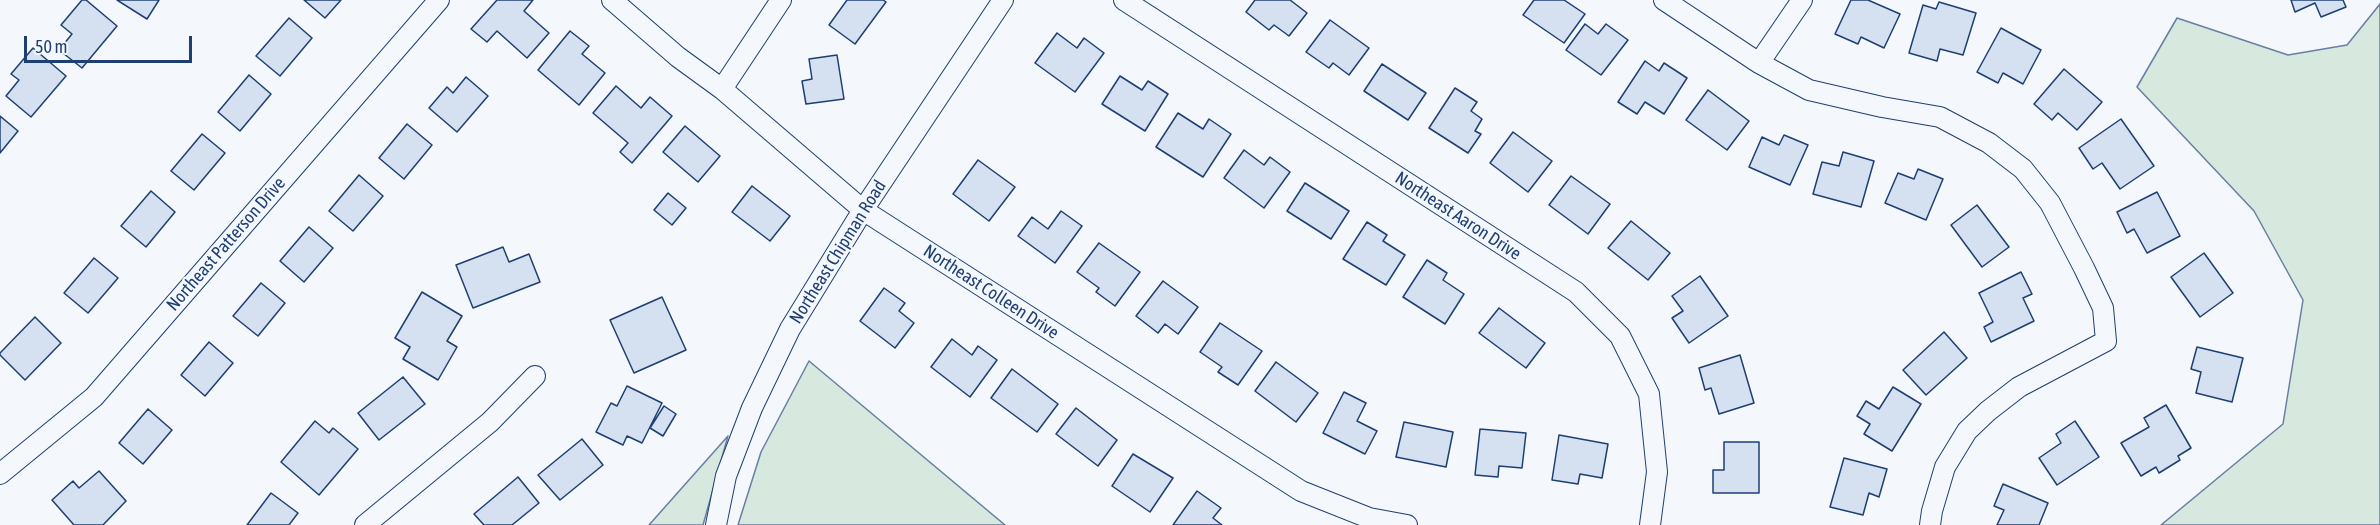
<!DOCTYPE html>
<style>
body{margin:0}
#map{position:relative;width:2380px;height:525px;overflow:hidden;background:#f4f7fb;font-family:"Asap Condensed",sans-serif}
canvas{display:block}
.scale{position:absolute;left:24px;top:36px;width:168px;height:27px;box-sizing:border-box;border:3px solid #1d3f73;border-top:0;padding-left:8px;font-size:18px;line-height:21px;white-space:nowrap;color:#1d3f73;-webkit-text-stroke:4px #f4f7fb;paint-order:stroke}
</style>
<div id="map">
<canvas width="2380" height="525"></canvas>
<div class="scale">50 m</div>
</div>
<script>
const context = document.querySelector('canvas').getContext('2d');
context.lineJoin = 'round';
function fillPath(path, color) {
  context.fillStyle = color;
  context.fill(path, 'evenodd');
}
function shape(rows) {
  const path = new Path2D();
  for (const r of rows) {
    path.moveTo(r[0], r[1]);
    for (let i = 2; i < r.length; i += 2) path.lineTo(r[i], r[i + 1]);
  }
  return path;
}
function strokePath(path, color, width, dash) {
  context.strokeStyle = color;
  context.lineWidth = width;
  context.lineCap = dash ? 'butt' : 'round';
  context.setLineDash(dash || []);
  context.stroke(path);
}
function write(font, color, halo, rows, align = 'center') {
  context.font = font + ' "Asap Condensed",sans-serif';
  context.lineWidth = 4.5;
  context.setLineDash([]);
  context.textBaseline = 'middle';
  context.strokeStyle = halo;
  context.fillStyle = color;
  for (const [text, x, y, turn = 0] of rows) {
    context.save();
    context.translate(x, y);
    context.rotate((+turn || 0) * Math.PI / 180);
    context.textAlign = isNaN(turn) ? turn : align;
    if (halo) context.strokeText(text, 0, 0);
    context.fillText(text, 0, 0);
    context.restore();
  }
}
const green = shape([
 [2380,4,2380,525,2161,525,2283,424,2303,300,2254,211,2137,87,2177,18,2288,55,2347,45,2380,4],
 [809,361,1005,525,738,525,761,452,809,361],
 [728,436,703,525,649,525,728,436]
]);
const building = shape([
 [82,0,86,0,117,26,82,68,59,50,72,34,61,25,82,0],
 [117,0,159,0,147,19,117,0],
 [304,0,341,0,325,18,304,0],
 [497,0,533,0,524,11,549,33,527,58,497,31,487,42,471,29,497,0],
 [847,0,883,0,886,2,855,44,829,25,847,0],
 [1255,0,1290,0,1307,13,1289,36,1274,25,1269,30,1246,12,1255,0],
 [1534,0,1564,0,1585,14,1564,43,1523,15,1534,0],
 [1851,0,1868,0,1900,14,1884,48,1861,37,1858,44,1835,34,1851,0],
 [2291,0,2343,0,2346,7,2321,17,2315,3,2295,12,2291,0],
 [1939,2,1976,13,1963,55,1940,49,1937,61,1909,53,1923,5,1936,9,1939,2],
 [289,18,312,38,280,76,256,56,289,18],
 [1330,20,1369,48,1349,75,1333,63,1329,68,1306,52,1330,20],
 [1585,24,1598,34,1606,24,1628,40,1601,75,1566,50,1585,24],
 [2001,28,2041,50,2023,84,2003,73,1998,83,1977,72,2001,28],
 [570,31,589,46,582,54,605,73,579,105,538,70,570,31],
 [1057,33,1077,48,1084,38,1104,53,1075,92,1035,63,1057,33],
 [33,48,66,76,31,117,6,96,19,80,11,74,33,48],
 [837,55,844,99,806,104,802,81,812,79,809,59,837,55],
 [1645,61,1659,71,1664,63,1687,78,1664,114,1645,102,1637,114,1618,102,1645,61],
 [1382,64,1426,93,1408,120,1364,91,1382,64],
 [2064,69,2102,102,2077,130,2058,113,2052,120,2034,104,2064,69],
 [249,75,271,94,240,131,218,112,249,75],
 [1120,76,1142,90,1148,81,1168,94,1145,131,1102,104,1120,76],
 [466,77,488,96,457,132,429,108,447,87,453,93,466,77],
 [616,86,641,108,650,97,672,116,632,163,620,152,628,143,593,113,616,86],
 [1455,88,1477,102,1471,111,1482,119,1475,131,1481,134,1468,153,1429,128,1455,88],
 [1708,90,1749,121,1727,150,1686,120,1708,90],
 [1178,113,1203,129,1209,119,1231,134,1203,177,1156,147,1178,113],
 [0,116,18,131,0,153,0,116],
 [2121,119,2154,166,2120,189,2102,163,2093,169,2079,148,2121,119],
 [407,124,432,145,404,179,379,158,407,124],
 [685,126,720,156,698,182,663,152,685,126],
 [1513,132,1552,161,1528,192,1490,163,1513,132],
 [202,134,225,153,194,190,171,171,202,134],
 [1784,135,1808,145,1790,185,1749,167,1762,137,1779,145,1784,135],
 [1244,150,1264,165,1270,157,1290,172,1264,208,1224,178,1244,150],
 [1843,152,1874,161,1861,207,1813,194,1822,162,1839,166,1843,152],
 [978,160,1015,187,989,221,953,194,978,160],
 [1918,169,1943,179,1926,220,1885,203,1898,173,1914,179,1918,169],
 [359,175,383,196,353,231,329,211,359,175],
 [1571,176,1610,204,1588,234,1549,205,1571,176],
 [1305,183,1349,211,1331,239,1287,211,1305,183],
 [752,186,790,216,770,241,732,212,752,186],
 [151,191,175,212,146,247,121,226,151,191],
 [2157,192,2180,236,2147,253,2134,229,2127,233,2117,212,2157,192],
 [668,193,686,208,672,225,654,210,668,193],
 [1977,205,2009,247,1982,267,1951,225,1977,205],
 [1061,211,1082,226,1055,263,1018,236,1032,217,1048,229,1061,211],
 [1631,221,1670,253,1648,280,1608,248,1631,221],
 [1367,222,1387,235,1383,241,1405,255,1386,285,1343,259,1367,222],
 [309,227,333,248,304,282,280,261,309,227],
 [1099,243,1140,272,1115,306,1096,292,1099,288,1077,272,1099,243],
 [503,247,509,262,529,254,540,282,473,308,456,265,503,247],
 [2204,253,2233,293,2200,317,2171,277,2204,253],
 [94,258,118,278,88,313,64,293,94,258],
 [1427,260,1447,273,1443,280,1464,294,1445,324,1403,297,1427,260],
 [2021,272,2032,294,2023,298,2034,321,1991,342,1984,327,1993,322,1979,293,2021,272],
 [1700,276,1728,316,1689,343,1672,318,1683,311,1672,296,1700,276],
 [1163,281,1198,307,1178,334,1165,324,1158,333,1136,316,1163,281],
 [261,283,285,303,258,336,233,316,261,283],
 [884,288,905,303,899,311,914,323,895,348,860,321,884,288],
 [422,292,462,316,447,341,457,347,438,380,403,359,410,347,395,338,422,292],
 [662,297,686,350,634,373,610,320,662,297],
 [1499,308,1545,343,1526,368,1479,333,1499,308],
 [35,317,61,343,25,380,0,355,0,353,35,317],
 [1220,323,1262,351,1238,385,1218,372,1222,367,1200,352,1220,323],
 [1944,332,1967,358,1926,395,1903,370,1944,332],
 [952,339,972,355,978,346,997,360,970,397,931,367,952,339],
 [209,342,233,363,205,396,181,375,209,342],
 [2197,347,2243,358,2232,402,2196,393,2201,372,2191,369,2197,347],
 [1740,355,1754,403,1719,414,1711,388,1705,390,1699,368,1740,355],
 [1276,362,1318,393,1296,422,1255,391,1276,362],
 [1012,369,1058,404,1037,432,991,398,1012,369],
 [403,377,425,404,379,440,358,413,403,377],
 [627,386,662,403,642,443,627,436,623,445,596,432,611,403,617,406,627,386],
 [1893,387,1921,404,1892,451,1864,434,1870,424,1857,416,1866,401,1879,409,1893,387],
 [1344,392,1366,403,1357,421,1377,431,1365,454,1323,433,1344,392],
 [2166,405,2191,448,2178,456,2180,460,2159,473,2156,467,2141,476,2121,443,2149,427,2144,418,2166,405],
 [664,406,676,414,663,436,650,428,664,406],
 [1076,408,1117,440,1098,466,1056,434,1076,408],
 [148,409,172,430,143,464,119,443,148,409],
 [315,421,329,433,333,428,358,449,319,495,281,462,315,421],
 [2075,421,2099,457,2057,485,2039,458,2061,443,2056,434,2075,421],
 [1404,422,1453,432,1446,467,1396,457,1404,422],
 [1480,429,1526,433,1522,468,1499,466,1498,477,1475,475,1480,429],
 [1559,435,1608,444,1602,478,1580,474,1578,484,1552,480,1559,435],
 [582,439,603,465,560,500,538,475,582,439],
 [1724,442,1759,442,1759,493,1713,493,1713,470,1724,470,1724,442],
 [1133,454,1173,478,1150,512,1112,486,1133,454],
 [1844,458,1887,469,1879,497,1869,493,1863,515,1830,507,1844,458],
 [99,471,126,501,103,525,74,525,52,500,73,481,79,488,99,471],
 [518,477,539,503,512,525,484,525,474,514,518,477],
 [2003,484,2048,503,2039,525,1997,525,2004,510,1994,506,2003,484],
 [1197,491,1221,508,1213,518,1222,525,1173,525,1197,491],
 [271,493,298,513,289,525,247,525,271,493]
]);
const minor = shape([
 [612,0,678,57,722,89,863,210,1301,491,1369,518,1407,525],
 [1124,0,1576,292,1620,336,1649,394,1657,472,1650,525],
 [1664,0,1759,63,1809,90,1882,107,1940,117,1989,143,2023,169,2050,203,2084,268,2103,308,2106,341,2019,387,1988,411,1967,431,1945,467,1932,511,1930,525],
 [1759,63,1802,0],
 [722,89,781,0],
 [0,474,94,397,439,0],
 [365,525,490,422,535,376],
 [716,525,726,476,752,408,790,329,863,210,1003,0]
]);
const streetNames = [
 ["Northeast Aaron Drive",1458,216,33],
 ["Northeast Patterson Drive",226,244,-49],
 ["Northeast Chipman Road",838,252,-58],
 ["Northeast Colleen Drive",991,292,33]
];
fillPath(green, '#d7e8df');
strokePath(green, '#687fa3', 1.5);
fillPath(building, '#d5e0f0');
strokePath(building, '#1d3f73', 1.5);
strokePath(minor, '#1d3f73', 22);
strokePath(minor, '#f4f7fb', 20);
write('18px', '#1d3f73', '#f4f7fb', streetNames);
</script>
